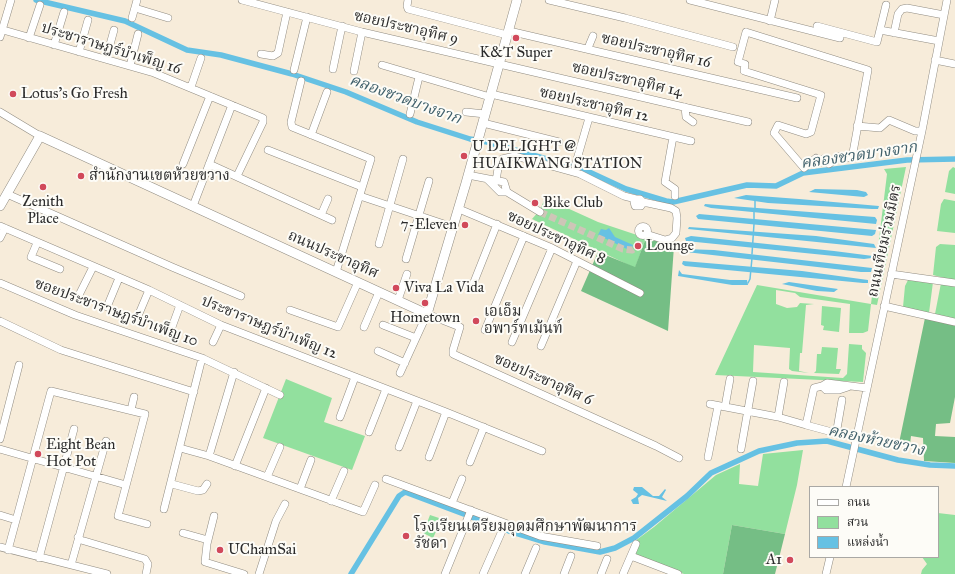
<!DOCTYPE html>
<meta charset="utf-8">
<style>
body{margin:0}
#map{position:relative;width:955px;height:574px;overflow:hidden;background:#f7ecda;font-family:"IM FELL Great Primer","Noto Serif Thai",serif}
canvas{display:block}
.legend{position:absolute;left:809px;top:486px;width:130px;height:72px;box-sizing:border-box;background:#fdfcf7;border:1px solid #a9a8a5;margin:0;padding:5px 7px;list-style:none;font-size:12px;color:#2b2b2b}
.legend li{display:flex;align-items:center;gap:8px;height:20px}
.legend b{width:20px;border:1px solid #a9a8a5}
</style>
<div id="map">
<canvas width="955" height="574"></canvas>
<ul class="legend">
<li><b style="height:5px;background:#fff"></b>ถนน</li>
<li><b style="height:11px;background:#92e09e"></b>สวน</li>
<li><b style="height:11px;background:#66c1e3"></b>แหล่งน้ำ</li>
</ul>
</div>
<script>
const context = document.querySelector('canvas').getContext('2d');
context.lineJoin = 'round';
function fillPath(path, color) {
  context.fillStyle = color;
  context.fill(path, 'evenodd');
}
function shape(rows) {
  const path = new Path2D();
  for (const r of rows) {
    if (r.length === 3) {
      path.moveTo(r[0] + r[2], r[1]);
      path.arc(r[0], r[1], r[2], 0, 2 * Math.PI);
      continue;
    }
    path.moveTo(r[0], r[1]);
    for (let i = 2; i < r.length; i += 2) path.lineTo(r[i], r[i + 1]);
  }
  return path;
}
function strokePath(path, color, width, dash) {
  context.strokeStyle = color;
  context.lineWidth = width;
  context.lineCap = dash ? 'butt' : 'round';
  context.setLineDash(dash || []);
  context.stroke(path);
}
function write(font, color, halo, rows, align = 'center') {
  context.font = font + ' "IM FELL Great Primer","Noto Serif Thai",serif';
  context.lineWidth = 4;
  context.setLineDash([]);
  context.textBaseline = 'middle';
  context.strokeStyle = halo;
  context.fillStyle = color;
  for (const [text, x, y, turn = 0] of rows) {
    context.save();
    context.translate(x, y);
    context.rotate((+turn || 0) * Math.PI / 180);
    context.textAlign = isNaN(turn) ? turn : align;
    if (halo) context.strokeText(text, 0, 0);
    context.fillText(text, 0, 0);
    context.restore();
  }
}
const green = shape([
 [906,167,877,305,871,304,868,331,863,333,849,333,850,304,800,297,795,293,776,290,776,304,787,308,797,307,800,303,814,304,806,305,802,353,800,353,799,371,809,373,792,371,789,369,790,348,754,345,753,372,843,378,847,374,849,344,862,345,862,349,866,353,863,382,715,375,757,285,871,304,887,174,884,169],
 [953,167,955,168,955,194,945,192,949,171],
 [545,198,598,222,646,238,635,268,532,219,540,210],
 [944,199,955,201,955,233,937,231,941,204],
 [940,244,955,245,955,279,952,280,933,275,936,247],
 [908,280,933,282,929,313,903,307,905,286],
 [941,283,955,286,955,319,935,314],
 [822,306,841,308,839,332,823,330,824,326,821,325],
 [822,347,838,348,836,369,841,369,839,374,814,373,816,371,817,354,821,354],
 [286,379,332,398,324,422,365,436,352,470,263,438],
 [803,450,797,485,785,534,732,525,723,574,684,574,629,553,635,541,654,527,716,475,740,464,739,484,758,486,763,454],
 [938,513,955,515,955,574,921,574,922,570,927,564,922,557,938,557],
 [430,515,442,519,433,538,423,533]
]);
const forest = shape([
 [646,238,674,246,668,331,581,291,598,252,635,267],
 [925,318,955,325,955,397,950,423,936,424,935,436,955,437,955,463,924,461,923,438,911,436,910,444,899,443],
 [732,525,785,534,775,574,723,574]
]);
const water = shape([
 [815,189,857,190,866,192,868,195,864,197,809,192],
 [746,195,799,199,879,206,878,209,872,209,768,203,734,198],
 [705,204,875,217,877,220,876,224,711,208,704,206],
 [699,214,876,230,875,234,872,236,698,219,696,216],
 [689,227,816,236,874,244,876,248,688,229],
 [609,228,615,237,633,245,631,251,598,235,601,229,606,230],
 [691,236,834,251,873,256,872,258,864,259,686,241,685,238],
 [682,249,714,250,872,268,871,272,861,272,686,252,682,251],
 [683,261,802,271,868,280,868,283,863,283,685,266,682,264],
 [679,270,682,274,730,280,747,280,748,285,732,285,678,276],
 [789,282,838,289,834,292,817,291,782,284],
 [634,487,642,487,653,496,659,496,665,489,666,490,662,497,667,501,642,495,638,498,639,504,633,504,631,500,636,497,638,494,633,490]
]);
const stream = shape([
 [755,208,755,200],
 [754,220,754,212],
 [752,254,754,224],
 [748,283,750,279,752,258]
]);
const canal = shape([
 [36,0,125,21,187,50,221,55,292,74,346,92,417,122,470,139,487,142,585,170,626,189,666,201,673,202,747,185,776,186,803,173,907,160,955,159],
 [351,574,399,496,405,492,509,531,545,542,600,552,615,548,634,538,687,496,711,473,759,451,797,443,827,441,898,460,930,465,955,466]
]);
const minorTunnel = shape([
 [540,212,623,249,632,250,638,246,640,237]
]);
const minor = shape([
 [242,0,362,32,748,122],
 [408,0,407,6,408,9,507,35],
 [549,0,625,18,733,47],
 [690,0,840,38],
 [135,8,168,18],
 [132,18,137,0],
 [770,21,775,0],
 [817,26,877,42,886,5],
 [0,29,154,73,263,118,263,122,237,176],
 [880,30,939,41],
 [509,31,797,98],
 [746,32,868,70,852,158,840,156,829,164,823,159,821,162,816,158,804,168,774,133,778,125,806,134,811,132,821,95,744,71,745,64,738,62,746,32],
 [894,33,898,14,902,9,907,8,944,15],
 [0,37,11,0],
 [29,38,40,5],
 [54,45,64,12],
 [588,48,593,36],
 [79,52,88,20],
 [261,54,273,56,278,53,287,12],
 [106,59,114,30],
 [935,60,955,64],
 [382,65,490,97],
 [130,66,138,34],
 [333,69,342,26],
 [294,70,307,17],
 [354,71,362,32],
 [301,81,291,122,292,127,371,159,336,272],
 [191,87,201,58],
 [491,94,691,141],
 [685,107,686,117,693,122],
 [0,112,40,136],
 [466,112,485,114],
 [410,114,419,77],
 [483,123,559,142],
 [857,126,880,128,889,120,915,131,922,131],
 [311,135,327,92],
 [673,137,665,182,675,189,675,196],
 [268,150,362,187],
 [183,164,210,96],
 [209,164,332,220],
 [575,166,589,118],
 [468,175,504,182,507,192,500,192,487,179],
 [496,181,499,162,502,159,515,156,580,174,624,196,636,199,640,199,643,202,641,206,635,206,634,202,636,199],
 [507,192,540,212],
 [7,194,172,267,241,296],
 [360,196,453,227],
 [643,202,671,208,676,211,677,218,676,233,672,238,665,240,646,234],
 [193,206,232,105],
 [459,209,552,248,640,293],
 [321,215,328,199],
 [0,226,149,290,221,325,446,412,542,451],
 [643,231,4.5],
 [0,238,5,228],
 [37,243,31,257,60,269],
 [379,244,403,159],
 [406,259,429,181],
 [891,274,955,283],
 [0,283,75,315,202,358,280,395],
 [472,287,497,224],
 [79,295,93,267],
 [398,300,407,274],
 [884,306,955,322],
 [107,307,119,278],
 [290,310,338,327,358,282],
 [138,316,149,290],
 [0,321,61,350,194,392],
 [383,325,416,338],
 [172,327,180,305],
 [364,327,379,292],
 [485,330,524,236],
 [213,342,221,325],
 [512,342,552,248],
 [541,346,577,261],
 [378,351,405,363],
 [400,373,427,314,460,327,453,350,453,354,656,446,679,458],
 [848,387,839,390,826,390,822,386,827,383,867,388],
 [710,404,778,417,806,425,814,388,822,386],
 [725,407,730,379],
 [131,410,134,397],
 [340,417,355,377],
 [778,417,784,382],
 [806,425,832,432,835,431,837,429,842,400],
 [369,432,386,389],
 [0,439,19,365],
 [399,447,417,401],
 [180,448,209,456,363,512,375,485],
 [0,449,126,485],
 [741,449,753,381],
 [209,456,234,372],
 [429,457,446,412],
 [708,457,718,406],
 [470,462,484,427],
 [235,466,266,388],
 [267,477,280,447],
 [386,479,540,536,597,546],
 [172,484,198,491,203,490,207,484],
 [846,487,922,131,947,0],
 [300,489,311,460],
 [331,501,344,471],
 [452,503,462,479],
 [164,509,202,358],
 [0,515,16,520],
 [214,516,207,544,205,562,244,574],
 [183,533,208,540],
 [78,537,81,540,145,559,148,564,146,574],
 [0,547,107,574],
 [8,550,51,391,145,414,118,516,147,524],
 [631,556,678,574],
 [39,558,74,429],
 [71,565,106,441],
 [259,574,276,521,285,504],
 [445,574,471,510],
 [483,574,502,531],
 [525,574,536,548],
 [564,574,571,556],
 [601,574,607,559],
 [623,574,636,544],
 [826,574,830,557]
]);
const major = shape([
 [0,206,40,136,427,314,466,183,517,0]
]);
const markers = [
 [516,38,4,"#d1495b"],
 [13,94,4,"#d1495b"],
 [464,156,4,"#d1495b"],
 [81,176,4,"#d1495b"],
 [43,187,4,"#d1495b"],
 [535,203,4,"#d1495b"],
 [465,225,4,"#d1495b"],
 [638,246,4,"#d1495b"],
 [396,288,4,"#d1495b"],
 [425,303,4,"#d1495b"],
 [476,321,4,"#d1495b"],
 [38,454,4,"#d1495b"],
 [406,536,4,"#d1495b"],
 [220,550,4,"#d1495b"],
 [790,560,4,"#d1495b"]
];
const streetNames = [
 ["ซอยประชาอุทิศ 9",406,28,13],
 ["ประชาราษฎร์บำเพ็ญ 16",111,49,17],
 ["ซอยประชาอุทิศ 16",656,51,13],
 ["ซอยประชาอุทิศ 14",627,80,13],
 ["ซอยประชาอุทิศ 12",594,105,13],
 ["ซอยประชาอุทิศ 8",556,238,25],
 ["ถนนเทียมร่วมมิตร",885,241,-78],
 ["ถนนประชาอุทิศ",333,255,24],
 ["ซอยประชาราษฎร์บำเพ็ญ 10",116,313,20],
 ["ประชาราษฎร์บำเพ็ญ 12",269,328,22],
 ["ซอยประชาอุทิศ 6",543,380,24]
];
const poiNames = [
 ["K&T Super",516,53,"center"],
 ["Lotus's Go Fresh",21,94],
 ["U DELIGHT @",472,147],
 ["HUAIKWANG STATION",472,164],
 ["สำนักงานเขตห้วยขวาง",89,176],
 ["Zenith",43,202,"center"],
 ["Place",43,219,"center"],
 ["Bike Club",543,203],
 ["7-Eleven",457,225,"right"],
 ["Lounge",646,246],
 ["Viva La Vida",404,288],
 ["เอเอ็ม",484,312],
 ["อพาร์ทเม้นท์",484,329],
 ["Hometown",425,318,"center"],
 ["Eight Bean",46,445],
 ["Hot Pot",46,462],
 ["โรงเรียนเตรียมอุดมศึกษาพัฒนาการ",414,527],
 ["รัชดา",414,544],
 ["UChamSai",228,550],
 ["A1",782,560,"right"]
];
const waterNames = [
 ["คลองชวดบางจาก",405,100,20],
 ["คลองชวดบางจาก",859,156,-8],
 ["คลองห้วยขวาง",876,441,12]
];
fillPath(green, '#92e09e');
fillPath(forest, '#75be85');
fillPath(water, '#66c1e3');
strokePath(stream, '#66c1e3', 1.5);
strokePath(canal, '#66c1e3', 5.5);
strokePath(minorTunnel, '#cec5b7', 7, [7, 3.5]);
strokePath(minor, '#918c82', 8);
strokePath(major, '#918c82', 10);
strokePath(minor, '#fff', 7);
strokePath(major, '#fff', 9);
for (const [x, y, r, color] of markers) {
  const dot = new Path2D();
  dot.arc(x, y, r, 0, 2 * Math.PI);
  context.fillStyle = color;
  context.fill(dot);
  strokePath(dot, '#fdfcf7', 1.5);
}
write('15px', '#2b2b2b', '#fdfcf7', streetNames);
write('15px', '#2b2b2b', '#fdfcf7', poiNames, 'left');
write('italic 16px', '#40606b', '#fdfcf7', waterNames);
</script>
